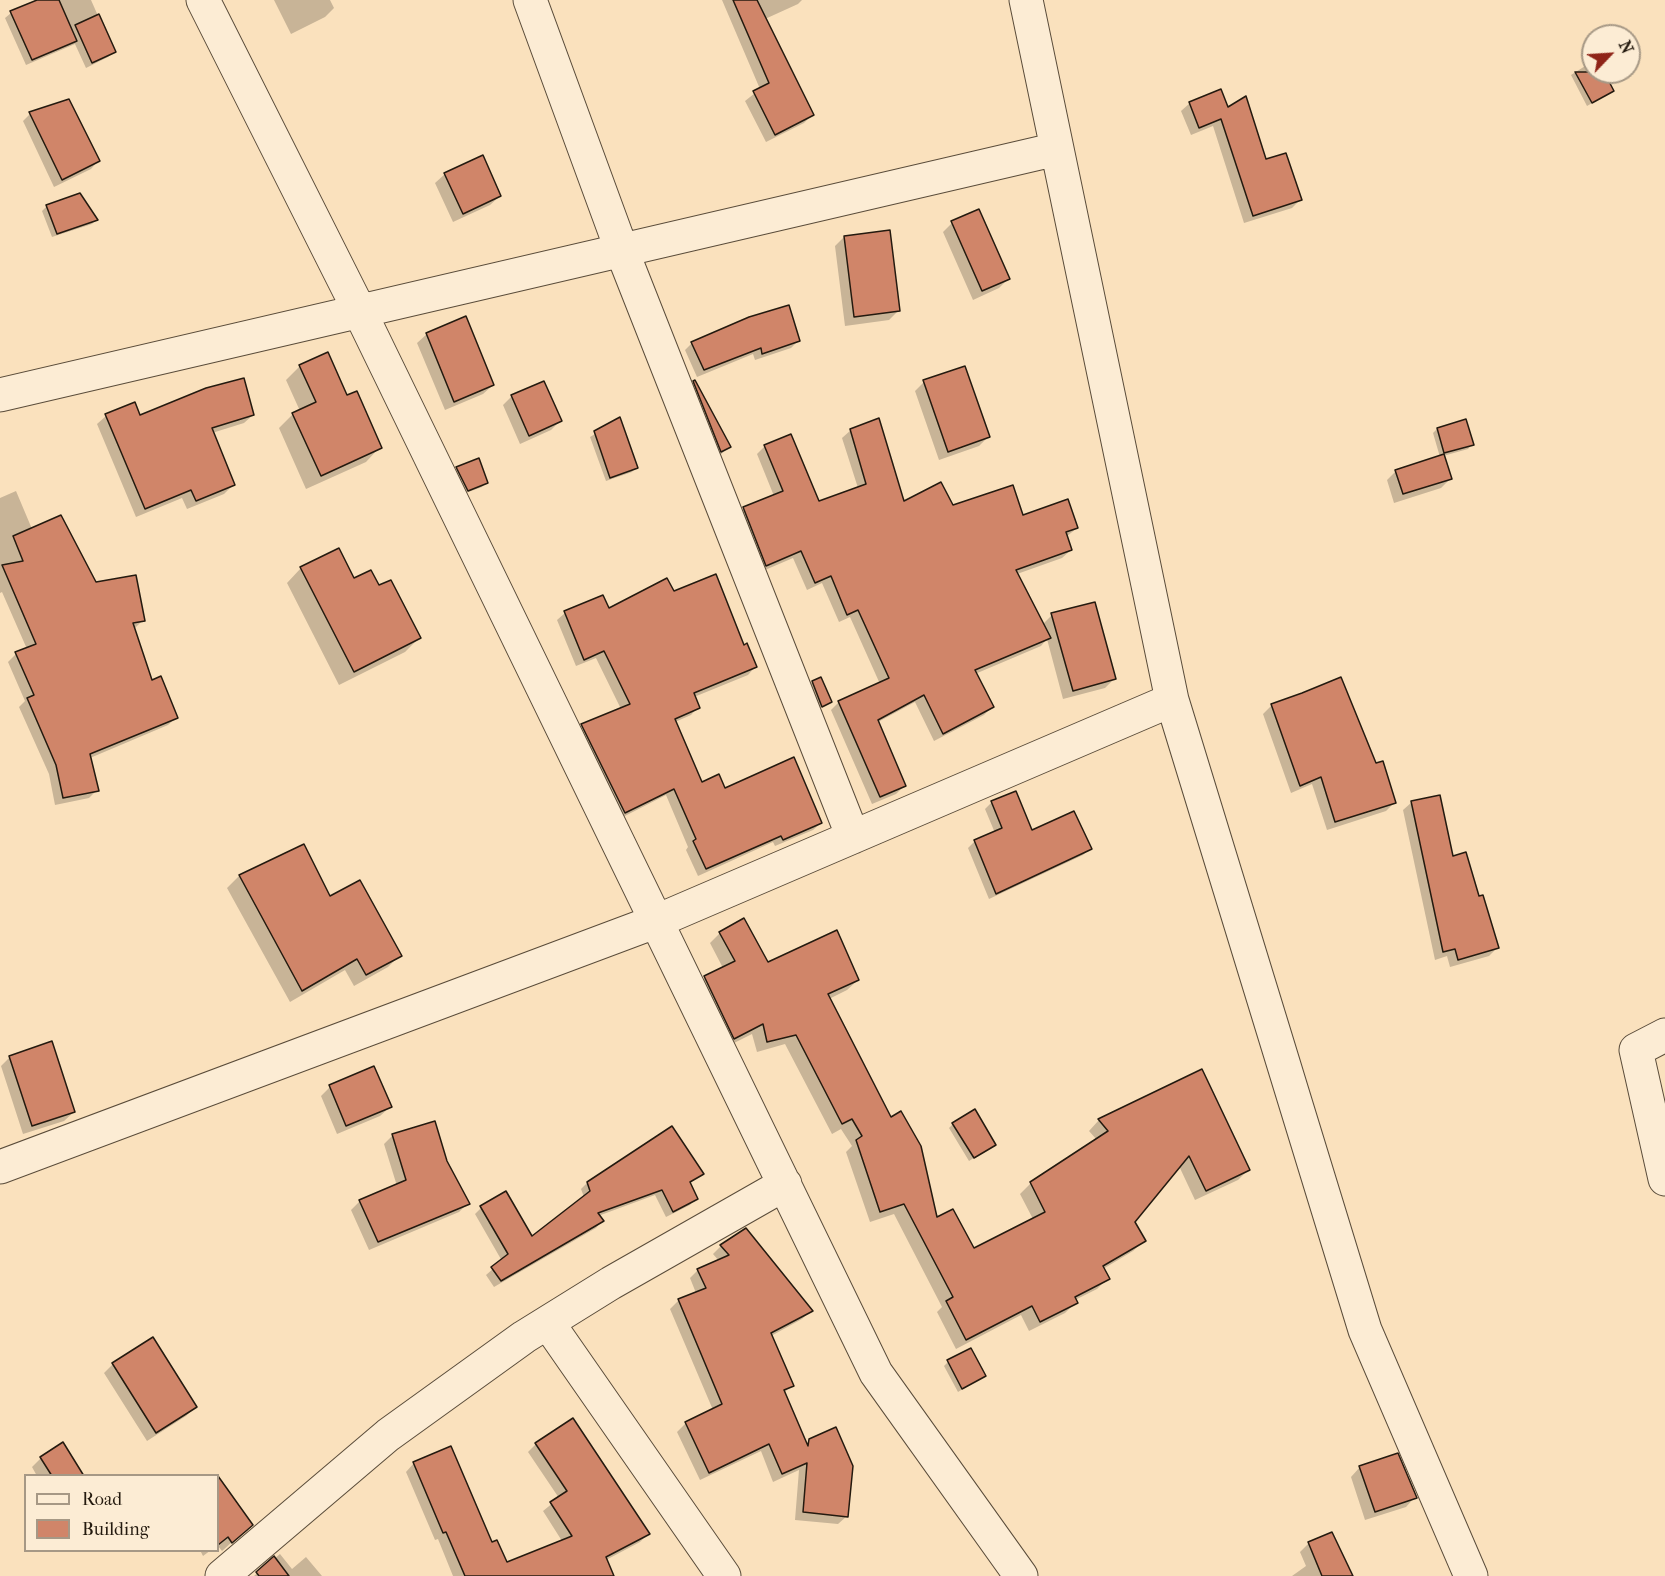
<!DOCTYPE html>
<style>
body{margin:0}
#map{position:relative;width:1665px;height:1576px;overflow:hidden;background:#fae1bd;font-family:"IM FELL French Canon",serif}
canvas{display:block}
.legend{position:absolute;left:24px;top:1474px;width:195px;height:78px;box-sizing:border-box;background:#fcecd4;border:2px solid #a69885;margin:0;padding:8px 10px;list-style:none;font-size:18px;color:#241a0f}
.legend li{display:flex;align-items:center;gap:12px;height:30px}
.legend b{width:30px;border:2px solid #a69885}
.north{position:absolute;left:1581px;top:24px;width:60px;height:60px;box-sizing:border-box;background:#fcecd4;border:2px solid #a69885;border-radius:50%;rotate:65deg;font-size:16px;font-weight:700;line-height:24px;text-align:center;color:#241a0f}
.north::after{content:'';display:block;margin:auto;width:21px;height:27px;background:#8f2418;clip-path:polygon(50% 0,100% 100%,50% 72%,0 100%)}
</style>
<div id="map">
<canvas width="1665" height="1576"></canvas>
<ul class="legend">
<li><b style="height:8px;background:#fcecd4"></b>Road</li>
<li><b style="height:16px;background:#d08569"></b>Building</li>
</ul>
<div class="north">N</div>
</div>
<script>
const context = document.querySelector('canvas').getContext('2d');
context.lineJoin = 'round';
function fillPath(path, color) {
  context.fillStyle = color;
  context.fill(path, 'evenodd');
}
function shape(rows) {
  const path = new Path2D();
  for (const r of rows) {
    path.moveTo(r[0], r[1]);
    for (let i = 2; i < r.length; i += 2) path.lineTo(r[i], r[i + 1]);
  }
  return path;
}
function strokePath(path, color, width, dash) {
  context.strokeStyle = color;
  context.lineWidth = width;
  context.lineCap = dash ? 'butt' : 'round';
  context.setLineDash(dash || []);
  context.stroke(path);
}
const shadow = shape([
 [34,0,91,0,114,52,108,57,86,68,75,44,26,65,5,18,11,13,35,2],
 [274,0,330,0,334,8,325,17,291,34],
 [722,0,802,0,798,4,765,19,812,115,804,123,766,142,745,101,760,89],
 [1593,61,1593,72,1603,72,1613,91,1587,106,1571,75],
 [1190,103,1227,109,1265,161,1300,200,1292,208,1244,223,1213,126,1191,135,1181,111],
 [30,114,98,161,91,169,54,187,23,121],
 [445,174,500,196,490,205,453,222,435,183],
 [47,206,96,220,92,224,52,237,42,211],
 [952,223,1008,279,999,288,973,300,943,232],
 [844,237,898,311,889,320,845,326,835,246],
 [427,334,493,385,483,394,445,410,417,343],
 [798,341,791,348,755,360,753,354,697,377,685,350,692,343],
 [300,366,346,397,380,447,366,462,306,489,279,428,293,414,300,411,286,380],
 [694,382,729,447,719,456,685,392],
 [924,382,988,437,979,446,939,460,915,391],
 [512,396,560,421,551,430,520,444,503,405],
 [253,415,244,423,212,433,233,485,224,494,187,509,182,498,136,517,97,424,106,416],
 [620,419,636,467,632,472,606,481,590,437],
 [1437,429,1472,444,1468,449,1443,456,1450,479,1441,488,1394,503,1387,480,1396,471,1440,457,1433,433],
 [851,430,903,503,952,507,1022,517,1077,528,1066,537,1071,550,1062,558,1017,574,1042,625,1052,615,1114,679,1105,688,1063,699,1047,639,1041,646,975,674,992,707,984,715,934,741,915,702,878,722,905,785,896,794,872,804,831,710,839,702,880,684,850,617,839,622,822,583,807,590,793,558,758,573,736,517,744,509,774,496,757,454,765,446,818,502,858,488,842,438],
 [457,468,486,482,482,487,463,494,453,473],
 [16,491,32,529,96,584,143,620,134,629,151,682,177,717,168,725,90,758,97,790,89,798,55,805,49,774,19,707,25,701,8,662,16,654,27,649,2,592,0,593,0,498],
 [301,568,379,587,419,638,405,652,339,685,287,583],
 [673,593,743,647,755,667,748,675,694,697,698,707,691,715,675,722,701,784,724,790,821,823,813,830,775,846,773,842,698,876,686,850,688,847,666,795,617,820,574,733,582,725,621,709,596,658,576,666,557,620,565,613,608,610],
 [812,682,830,702,817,710,808,686],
 [1272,705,1375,765,1395,802,1386,811,1327,830,1312,784,1291,793,1263,714],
 [992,802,1032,832,1090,849,1083,855,989,899,968,848,975,841,995,833,985,809],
 [1412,802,1478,898,1497,948,1489,956,1450,967,1447,956,1435,960,1403,810],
 [303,846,330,899,400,955,388,967,354,986,345,970,290,1002,227,888,239,876],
 [720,933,767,964,858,980,847,990,829,999,936,1219,973,1250,1033,1219,1020,1194,1031,1183,1097,1140,1089,1131,1099,1120,1248,1170,1238,1180,1195,1200,1179,1166,1133,1222,1144,1241,1133,1251,1103,1269,1108,1278,1097,1289,1075,1300,1076,1302,1065,1313,1029,1331,1021,1315,956,1349,937,1312,942,1307,894,1214,870,1222,846,1152,852,1146,841,1129,832,1134,785,1044,757,1052,752,1034,724,1048,694,988,705,978,723,968,710,943],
 [10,1057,74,1112,64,1121,23,1134,1,1066],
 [330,1087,390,1107,380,1116,337,1134,321,1096],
 [953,1124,994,1145,969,1161,949,1128],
 [393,1135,445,1161,468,1203,459,1212,369,1250,351,1210,360,1201,397,1186,384,1144],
 [702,1174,689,1184,696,1198,690,1205,666,1217,655,1195,598,1216,602,1221,596,1228,494,1287,486,1275,502,1261,475,1214,481,1208,531,1238,584,1197,581,1189,587,1183],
 [721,1246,811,1311,802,1319,771,1336,792,1385,784,1393,806,1444,810,1440,847,1516,838,1524,795,1520,799,1470,773,1482,761,1451,700,1480,677,1432,686,1423,713,1410,670,1309,679,1300,696,1293,690,1278,698,1270,719,1261,713,1254],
 [948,1362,984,1376,958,1392,944,1366],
 [113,1364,195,1407,186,1416,147,1441,104,1373],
 [536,1444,648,1534,640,1542,606,1560,612,1576,453,1576,438,1539,435,1540,406,1472,414,1463,491,1544,506,1564,562,1541,543,1511,559,1498,528,1452],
 [41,1458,83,1476,37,1476,32,1467],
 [1360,1467,1415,1497,1406,1507,1365,1520,1351,1477],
 [221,1483,241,1534,222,1551,218,1546,218,1485],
 [1309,1543,1352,1576,1292,1576,1306,1566,1300,1552],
 [200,1550,211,1550,203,1556],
 [280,1554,292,1569,306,1557,322,1576,254,1576]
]);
const building = shape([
 [37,0,59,0,77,41,32,60,10,11,37,0],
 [733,0,757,0,814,115,775,135,753,91,769,83,733,0],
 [99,14,116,52,92,63,75,25,99,14],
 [1575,72,1604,72,1614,91,1592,103,1575,72],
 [1221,89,1228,107,1246,96,1266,159,1286,153,1302,200,1253,216,1221,119,1199,128,1189,102,1221,89],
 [69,99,100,161,62,180,29,112,69,99],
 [483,155,501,196,463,214,444,173,483,155],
 [80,193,98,220,57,234,46,205,80,193],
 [979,209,1010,279,982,291,951,221,979,209],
 [890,230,900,311,854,317,844,236,890,230],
 [789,305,800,341,762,354,761,348,704,370,691,342,749,317,789,305],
 [466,316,494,385,454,402,426,333,466,316],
 [328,352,347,395,357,391,382,448,321,476,292,413,316,402,299,365,328,352],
 [965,366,990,437,948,452,923,380,965,366],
 [244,378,254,415,212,428,235,485,196,501,191,490,145,509,105,414,135,402,140,415,206,388,244,378],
 [695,380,731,447,721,452,693,381,695,380],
 [544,381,562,421,529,436,511,395,544,381],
 [620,417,638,468,610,478,594,431,620,417],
 [879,418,904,501,941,482,953,505,1013,485,1023,515,1068,499,1078,528,1066,532,1072,550,1016,570,1051,638,975,670,994,707,943,734,924,695,878,720,906,786,880,797,838,701,889,678,858,610,847,615,831,576,815,583,801,551,766,566,743,507,783,491,764,445,791,434,819,501,866,484,850,429,879,418],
 [1466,419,1474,445,1444,453,1437,428,1466,419],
 [1444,454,1452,479,1403,494,1395,470,1444,454],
 [479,458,488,483,468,491,456,467,479,458],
 [61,515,96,582,136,575,145,621,133,623,152,680,161,676,178,718,90,754,99,791,63,798,56,765,27,698,34,695,15,652,36,644,2,565,23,561,13,536,61,515],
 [339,548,354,578,371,570,379,585,391,580,421,638,354,672,300,567,339,548],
 [716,574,744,645,747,643,757,667,694,693,700,708,675,719,702,782,719,774,725,788,794,757,822,823,783,840,781,836,706,869,693,841,696,839,674,789,625,813,581,724,630,704,604,651,584,660,564,611,603,595,609,608,667,578,674,591,716,574],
 [1095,602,1116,679,1073,691,1051,613,1095,602],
 [821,677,832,702,822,707,812,681,821,677],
 [1341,677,1376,763,1383,761,1396,803,1335,822,1321,777,1300,786,1271,704,1302,693,1341,677],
 [1016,791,1032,830,1074,811,1092,849,996,894,974,840,1002,828,991,801,1016,791],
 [1440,795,1453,856,1466,852,1479,896,1483,895,1499,948,1458,960,1455,949,1443,952,1411,801,1440,795],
 [304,844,330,896,360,880,402,956,366,975,357,959,302,991,239,875,304,844],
 [744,918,768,962,837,930,859,980,828,994,891,1117,901,1111,921,1146,937,1217,953,1209,974,1248,1045,1212,1030,1182,1108,1131,1098,1119,1202,1069,1250,1170,1206,1191,1189,1156,1135,1222,1146,1241,1103,1266,1110,1279,1075,1297,1078,1303,1040,1322,1032,1306,966,1340,946,1301,953,1297,904,1204,880,1212,856,1140,862,1136,852,1119,842,1124,796,1035,767,1042,763,1024,734,1039,704,976,735,961,719,932,744,918],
 [52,1041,75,1112,32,1126,9,1056,52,1041],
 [374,1066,392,1107,346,1126,329,1085,374,1066],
 [975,1109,996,1145,974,1158,952,1123,975,1109],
 [435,1121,447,1161,470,1204,378,1242,359,1200,406,1180,392,1134,435,1121],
 [672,1126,704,1174,690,1182,698,1199,673,1212,662,1190,598,1213,604,1221,501,1281,491,1267,508,1254,480,1206,506,1191,532,1236,590,1191,587,1182,672,1126],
 [746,1228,813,1311,771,1333,794,1386,784,1390,808,1446,809,1439,836,1427,853,1466,848,1517,803,1512,807,1463,782,1474,769,1444,709,1473,685,1422,722,1404,678,1299,706,1288,697,1269,729,1255,720,1245,746,1228],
 [153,1337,197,1407,156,1433,112,1363,153,1337],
 [971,1348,986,1376,962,1389,947,1360,971,1348],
 [573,1418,650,1534,606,1557,614,1576,465,1576,446,1532,443,1533,413,1462,451,1446,492,1542,497,1540,507,1562,572,1536,550,1502,567,1491,535,1443,573,1418],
 [63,1442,84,1476,52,1476,40,1457,63,1442],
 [1398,1453,1417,1498,1375,1512,1359,1466,1398,1453],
 [218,1476,253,1525,232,1543,228,1537,218,1545,218,1476],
 [1332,1532,1353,1576,1322,1576,1308,1542,1332,1532],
 [274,1556,289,1576,259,1576,256,1572,274,1556]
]);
const minor = shape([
 [203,0,360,312,876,1373,1021,1576],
 [530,0,622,251,853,837],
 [1026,0,1172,700,1365,1330,1471,1576],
 [0,395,1057,149],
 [1665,1035,1636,1050,1665,1179],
 [0,1167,657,921,1172,700],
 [548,1323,724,1576],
 [222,1576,388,1435,524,1337,611,1283,785,1184]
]);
fillPath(shadow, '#0003');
fillPath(building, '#d08569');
strokePath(building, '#241a0f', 1.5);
strokePath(minor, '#5a4c3a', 35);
strokePath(minor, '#fcecd4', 33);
</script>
